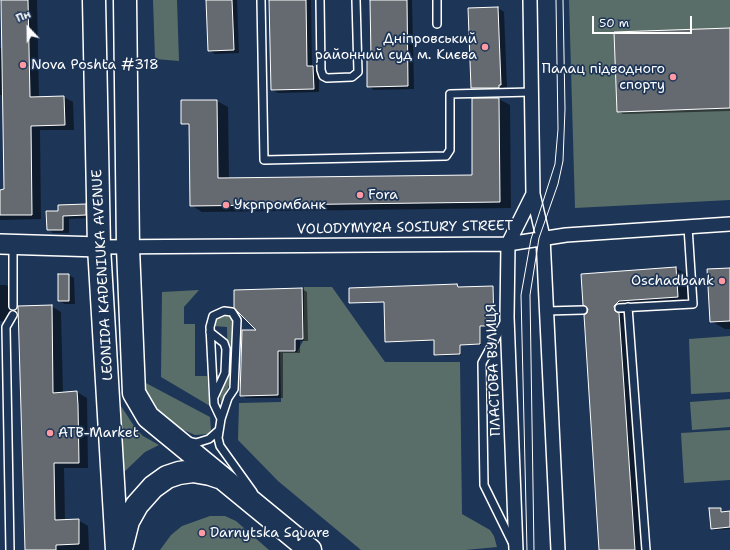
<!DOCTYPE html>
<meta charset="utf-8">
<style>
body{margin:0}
#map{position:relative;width:730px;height:550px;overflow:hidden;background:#1d3557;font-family:"Shantell Sans",sans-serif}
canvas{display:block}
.north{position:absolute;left:8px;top:8px;width:40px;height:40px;-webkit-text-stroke:3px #1d3557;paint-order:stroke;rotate:338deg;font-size:11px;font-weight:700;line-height:16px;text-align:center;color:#fff}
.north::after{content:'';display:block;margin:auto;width:14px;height:18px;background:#fff;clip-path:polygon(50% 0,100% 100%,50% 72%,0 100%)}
.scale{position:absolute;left:592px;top:16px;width:100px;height:18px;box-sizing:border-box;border:2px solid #fff;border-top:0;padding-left:5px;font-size:12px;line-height:14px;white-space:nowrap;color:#fff;-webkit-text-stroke:3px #1d3557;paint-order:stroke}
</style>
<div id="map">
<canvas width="730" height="550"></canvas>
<div class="north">Пн</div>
<div class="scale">50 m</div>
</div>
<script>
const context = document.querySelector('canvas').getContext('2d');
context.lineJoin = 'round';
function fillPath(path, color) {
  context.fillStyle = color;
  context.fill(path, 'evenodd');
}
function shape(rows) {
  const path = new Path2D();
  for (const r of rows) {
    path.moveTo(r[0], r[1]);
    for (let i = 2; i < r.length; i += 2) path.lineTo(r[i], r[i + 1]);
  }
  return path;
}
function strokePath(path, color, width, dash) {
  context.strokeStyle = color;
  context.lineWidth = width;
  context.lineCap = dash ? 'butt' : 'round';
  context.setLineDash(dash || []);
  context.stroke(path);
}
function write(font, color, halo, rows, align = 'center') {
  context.font = font + ' "Shantell Sans",sans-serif';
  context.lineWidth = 3.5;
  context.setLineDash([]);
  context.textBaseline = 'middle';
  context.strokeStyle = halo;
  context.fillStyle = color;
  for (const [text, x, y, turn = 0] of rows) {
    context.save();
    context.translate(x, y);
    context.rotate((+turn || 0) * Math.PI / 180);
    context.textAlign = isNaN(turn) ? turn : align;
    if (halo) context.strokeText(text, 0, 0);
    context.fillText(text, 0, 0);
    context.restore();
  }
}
const green = shape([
 [153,0,177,0,179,61,155,59],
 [569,0,730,0,730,200,575,208],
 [304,287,332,287,385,362,460,362,462,514,490,530,494,536,497,547,465,550,361,550,278,481,238,440,239,403,281,402,280,352,297,352,304,339],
 [199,290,184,307,184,324,195,324,195,376,207,376,210,406,161,377,162,292],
 [222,314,227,315,233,322,232,378,221,404,217,375,228,375,227,327,213,326,214,321],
 [730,336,730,392,691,394,689,339],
 [144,382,210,417,211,430,208,434,195,435,179,428,155,407,143,388],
 [730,399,730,427,692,430,690,402],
 [119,403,136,429,143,436,159,445,145,452,123,473],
 [730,430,730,480,684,483,681,433],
 [210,516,225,516,236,521,269,550,160,550,171,535,182,526]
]);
const shadow = shape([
 [0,0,37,0,39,97,64,97,73,102,74,130,40,130,41,219,0,220,0,190,5,190,4,95,0,95,0,48,3,48],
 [207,0,237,0,239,53,215,54,209,50],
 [270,0,311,0,312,67,319,70,319,92,278,93,272,90],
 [372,0,412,0,414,89,374,90,368,86,372,58],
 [498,8,504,12,507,87,504,87,505,91,478,91,472,88,469,9],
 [730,29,730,111,623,114,618,111],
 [499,99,510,105,511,208,202,212,191,205,190,127,182,123,217,101,228,107,229,179,473,176],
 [85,205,91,208,91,218,69,219,69,233,53,233,48,229,59,212],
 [676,268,691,277,693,305,633,309,628,316,629,320,634,322,649,550,600,550,589,309,582,275],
 [730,269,730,329,725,329,711,321],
 [69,275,74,278,75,304,65,304,59,301],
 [0,285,6,285,17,291,17,321,0,321],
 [457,285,459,287,494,288,495,326,481,327,481,345,461,345,461,355,437,356,435,341,388,342,386,342,385,302,350,302],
 [302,289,307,292,308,341,300,341,300,353,283,353,283,398,246,398,241,395,258,331],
 [51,306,61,312,63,393,77,392,87,398,88,468,64,468,65,521,78,520,88,526,89,550,26,550],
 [720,509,724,512,730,512,730,529,715,530,712,529]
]);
const building = shape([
 [1,0,28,0,30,97,64,96,65,125,31,126,32,215,0,215,0,190,4,189,1,0],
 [206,0,232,0,234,50,208,51,206,0],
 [269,0,306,0,307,66,313,66,314,89,271,90,269,0],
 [370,0,407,0,408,86,367,87,367,57,371,57,370,0],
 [498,7,501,85,499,85,499,88,471,88,468,8,498,7],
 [730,28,730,108,617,112,614,32,730,28],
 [472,98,499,98,500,202,190,206,189,124,181,124,181,100,217,100,218,178,472,175,472,98],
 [86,204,86,215,63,216,63,230,47,230,46,211,58,211,58,205,86,204],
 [676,267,678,297,619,301,614,306,615,311,619,313,635,550,599,550,584,315,587,313,588,309,583,305,581,274,676,267],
 [730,268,730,321,710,322,707,269,730,268],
 [58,274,69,274,69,301,58,301,58,274],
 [457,284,458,287,493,286,494,326,480,326,480,344,460,345,460,354,434,355,434,340,385,342,384,302,349,303,349,288,457,284],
 [302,288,303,339,295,339,295,351,278,351,278,395,240,396,242,330,256,330,234,308,234,290,302,288],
 [52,305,53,393,77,391,78,405,79,463,54,463,55,520,79,519,79,544,56,545,56,550,25,550,18,306,52,305],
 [709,508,721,508,721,512,730,511,730,527,711,529,709,508]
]);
const lane = shape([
 [261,0,264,160,446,156,450,150,450,94,532,92],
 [320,0,321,70,323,76,327,78,352,77,358,72,356,0],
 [437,0,437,24],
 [13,245,13,306],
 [628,307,646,550],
 [619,308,693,304,688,227],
 [546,311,583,310],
 [505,321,482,363,484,485,513,544],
 [210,332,224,343,226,349,225,373,214,397],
 [221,419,214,404,210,327,213,316,224,311,232,312,237,320,234,389,228,398,221,419,218,438,220,446,253,492],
 [187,441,196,443,209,439,218,431],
 [10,550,6,327,13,315]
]);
const street = shape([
 [530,0,533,194,543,237,558,550],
 [99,247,508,244,566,235,730,224],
 [516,550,507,317,508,244,533,194]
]);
const secondary = shape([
 [0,244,99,247]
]);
const highway = shape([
 [94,0,99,247,117,550],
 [125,0,128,248,134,393,148,417,310,550],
 [122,545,128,521,137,505,153,487,167,477,179,473,193,471,210,474,219,477]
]);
const tram = shape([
 [527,550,521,295,531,239,555,164,558,129,556,0],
 [534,550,530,295,539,238,558,184,563,161,565,109,563,0]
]);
const markers = [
 [485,47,4,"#ff9aa2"],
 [23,65,4,"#ff9aa2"],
 [673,77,4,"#ff9aa2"],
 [360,195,4,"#ff9aa2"],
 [226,205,4,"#ff9aa2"],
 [722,281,4,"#ff9aa2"],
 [50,433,4,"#ff9aa2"],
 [202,533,4,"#ff9aa2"]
];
const poiNames = [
 ["Дніпровський",477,39,"right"],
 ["районний суд м. Києва",477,55,"right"],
 ["Nova Poshta #318",31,65],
 ["Палац підводного",665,69,"right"],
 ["спорту",665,85,"right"],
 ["Fora",368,195],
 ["Укрпромбанк",234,205],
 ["Oschadbank",714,281,"right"],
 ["ATB-Market",58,433],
 ["Darnytska Square",210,533]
];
const streetNames = [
 ["VOLODYMYRA SOSIURY STREET",405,228,-1],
 ["LEONIDA KADENIUKA AVENUE",103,275,-93],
 ["ПЛАСТОВА ВУЛИЦЯ",494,370,-92]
];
fillPath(green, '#5a6e69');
fillPath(shadow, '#0007');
fillPath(building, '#646a70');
strokePath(building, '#fff', 1);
strokePath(lane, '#fff', 10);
strokePath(street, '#fff', 16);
strokePath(secondary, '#fff', 22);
strokePath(highway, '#fff', 25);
strokePath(lane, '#1d3557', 7);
strokePath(street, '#1d3557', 13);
strokePath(secondary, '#1d3557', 19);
strokePath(highway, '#1d3557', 22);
strokePath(tram, '#fff', 1);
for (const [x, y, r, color] of markers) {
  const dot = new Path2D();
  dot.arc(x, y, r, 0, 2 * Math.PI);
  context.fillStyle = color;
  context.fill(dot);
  strokePath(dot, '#1d3557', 1.5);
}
write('14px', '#fff', '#1d3557', poiNames, 'left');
write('14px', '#fff', '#1d3557', streetNames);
</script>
